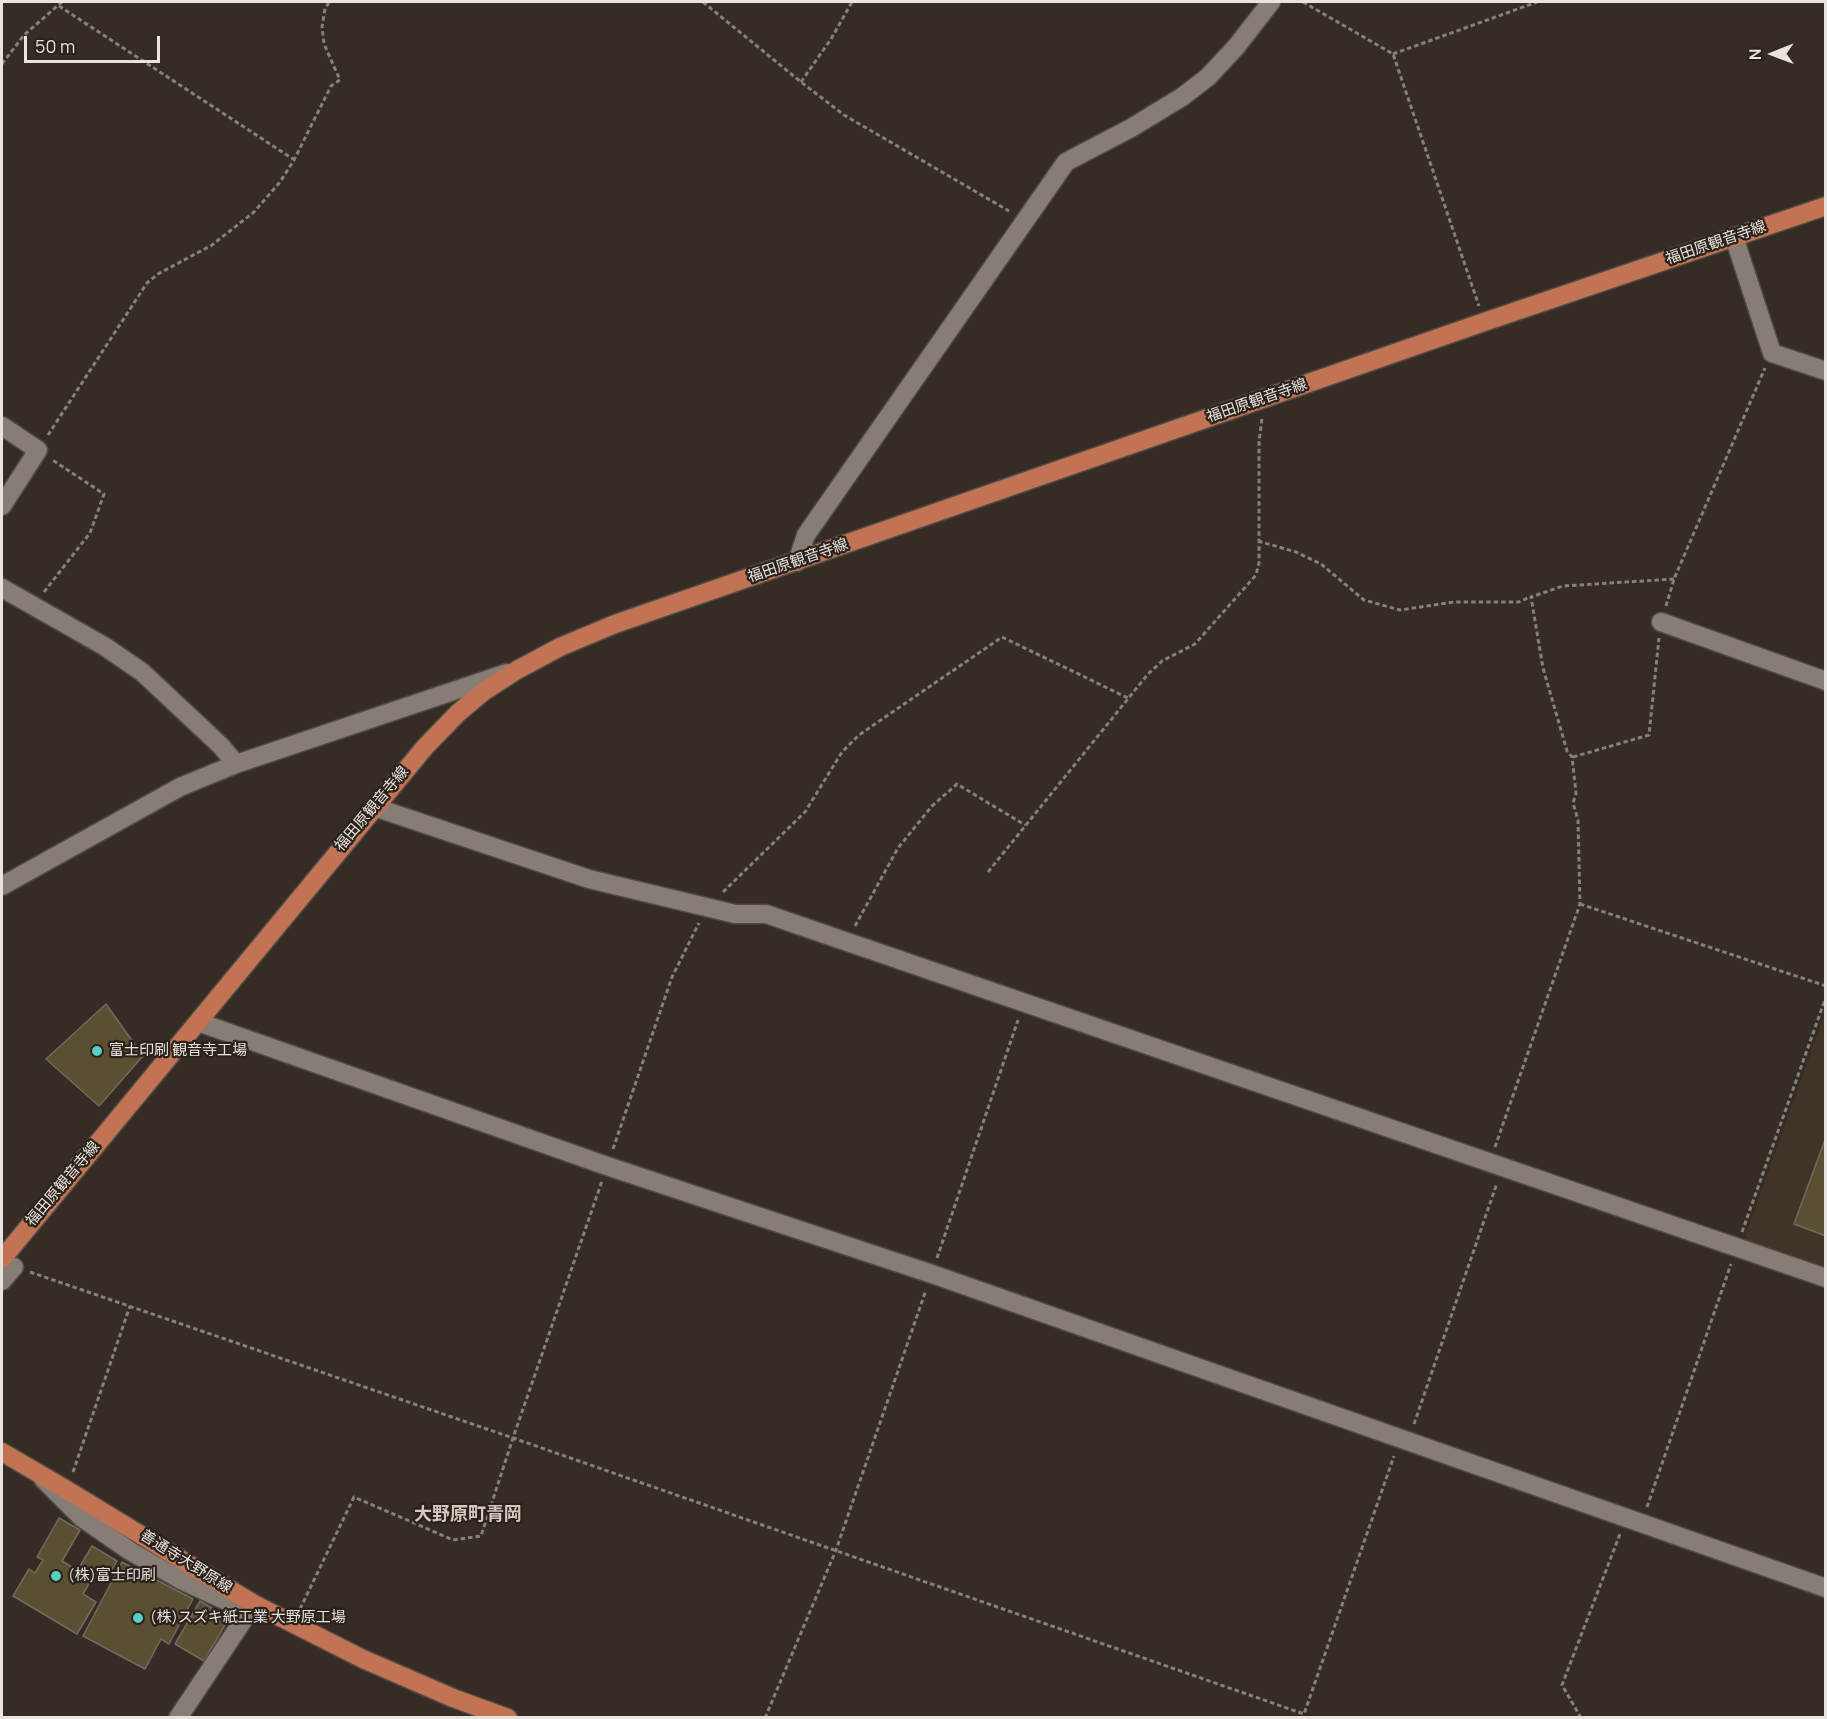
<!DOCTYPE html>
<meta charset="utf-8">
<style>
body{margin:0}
#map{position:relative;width:1827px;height:1719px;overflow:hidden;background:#342c25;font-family:Manrope,sans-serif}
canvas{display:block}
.frame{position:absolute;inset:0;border:3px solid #e8e3de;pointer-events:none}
.north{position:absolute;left:1743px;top:24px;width:60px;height:60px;-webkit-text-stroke:4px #2a221b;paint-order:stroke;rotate:269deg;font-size:16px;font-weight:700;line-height:24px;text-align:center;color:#e8e3de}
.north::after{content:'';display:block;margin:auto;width:21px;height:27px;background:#e8e3de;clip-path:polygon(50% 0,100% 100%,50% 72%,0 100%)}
.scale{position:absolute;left:24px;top:36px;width:136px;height:27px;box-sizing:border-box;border:3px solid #e8e3de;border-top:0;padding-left:8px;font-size:18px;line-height:21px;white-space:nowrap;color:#e8e3de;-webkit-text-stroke:4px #2a221b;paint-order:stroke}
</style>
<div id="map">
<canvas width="1827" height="1719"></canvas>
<div class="frame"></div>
<div class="north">N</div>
<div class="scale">50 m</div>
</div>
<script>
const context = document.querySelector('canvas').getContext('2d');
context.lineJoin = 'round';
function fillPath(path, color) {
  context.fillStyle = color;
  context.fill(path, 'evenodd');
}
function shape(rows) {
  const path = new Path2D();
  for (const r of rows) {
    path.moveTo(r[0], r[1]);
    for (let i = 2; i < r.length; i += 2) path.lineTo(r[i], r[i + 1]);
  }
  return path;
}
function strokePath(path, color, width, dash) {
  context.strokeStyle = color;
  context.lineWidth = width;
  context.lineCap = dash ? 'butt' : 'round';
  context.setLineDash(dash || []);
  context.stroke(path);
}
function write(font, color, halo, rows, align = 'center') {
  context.font = font + ' Manrope,"Noto Sans JP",sans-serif';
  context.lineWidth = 4.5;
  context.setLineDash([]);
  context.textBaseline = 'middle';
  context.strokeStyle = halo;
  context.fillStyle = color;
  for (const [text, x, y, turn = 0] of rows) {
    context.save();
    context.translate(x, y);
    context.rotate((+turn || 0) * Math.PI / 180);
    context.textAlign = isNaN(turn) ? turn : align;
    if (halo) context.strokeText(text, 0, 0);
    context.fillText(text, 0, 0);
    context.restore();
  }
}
const built = shape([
 [1825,1012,1825,1270,1744,1240]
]);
const building = shape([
 [106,1004,143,1056,99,1106,46,1059,106,1004],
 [1826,1137,1826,1236,1794,1224,1826,1137],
 [59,1518,80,1530,62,1561,92,1579,83,1594,96,1602,77,1634,13,1596,29,1569,35,1573,43,1560,37,1557,59,1518],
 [92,1546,117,1561,105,1581,80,1566,92,1546],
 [122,1562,193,1599,169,1644,161,1639,145,1669,83,1636,122,1562],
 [200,1601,229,1618,204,1661,175,1644,200,1601]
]);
const path = shape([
 [703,2,801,82,844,115,1009,211],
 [1303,2,1393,54,1479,306],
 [59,6,293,159],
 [1393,54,1537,2],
 [2,64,24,35,62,2],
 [801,82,831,39,852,2],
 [48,435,147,283,158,274,212,245,254,212,280,182,294,160,331,86,340,80,324,44,322,27,325,9,329,2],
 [1258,541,1296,552,1321,564,1364,600,1400,610,1454,602,1519,602,1530,597],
 [44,592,90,533,104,494,51,459],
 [1666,606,1674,579,1765,368],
 [1573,757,1649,735,1659,638],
 [988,872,1148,674,1162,661,1195,644,1256,575,1259,563,1259,442,1262,418],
 [723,892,805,812,842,752,859,735,1002,637,1128,698],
 [1580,904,1826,986],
 [855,926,898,848,932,806,957,784,1025,825],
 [1495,1147,1580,904,1578,820,1573,803,1576,793,1572,757,1567,751,1543,668,1531,597,1563,586,1674,579],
 [613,1149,672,977,699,923],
 [1742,1232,1826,997],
 [937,1258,1018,1020],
 [30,1272,513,1438,1304,1714,1394,1456],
 [1414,1424,1497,1183],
 [73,1472,130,1306],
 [1647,1507,1731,1264],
 [300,1609,354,1497,453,1540,481,1536,513,1438,602,1181],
 [765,1718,836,1550,926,1290],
 [1581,1718,1562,1685,1620,1534]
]);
const minor = shape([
 [1734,237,1772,353,1826,371],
 [2,426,38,450,2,506],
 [797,562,806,535,1066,162,1131,128,1182,97,1208,77,1236,47,1271,2],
 [2,588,104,646,142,672,221,746,236,764],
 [1661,622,1826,681],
 [374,807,589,879,735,914,766,914,1826,1278],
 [2,886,180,787,236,764,507,673],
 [198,1022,607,1166,932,1274,1826,1588],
 [2,1281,14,1267],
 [43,1479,81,1517,130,1551,181,1580,231,1603,254,1604],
 [178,1718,254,1604]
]);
const major = shape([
 [2,1259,425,747,458,713,483,692,517,670,560,647,615,624,1484,322,1826,206],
 [2,1452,67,1490,254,1604,363,1659,453,1698,508,1718]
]);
const markers = [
 [97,1051,6,"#56cec3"],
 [56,1576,6,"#56cec3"],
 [138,1618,6,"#56cec3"]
];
const streetNames = [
 ["福田原観音寺線",1716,243,-19],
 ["福田原観音寺線",1257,401,-19],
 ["福田原観音寺線",798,561,-19],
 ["福田原観音寺線",372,809,-50],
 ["福田原観音寺線",63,1184,-50],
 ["善通寺大野原線",186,1562,32]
];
const poiNames = [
 ["富士印刷 観音寺工場",109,1051],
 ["(株)富士印刷",68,1576],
 ["(株)スズキ紙工業 大野原工場",150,1618]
];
const quarterNames = [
 ["大野原町青岡",468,1515]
];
fillPath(built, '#403428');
fillPath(building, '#5b4f31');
strokePath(building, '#6f6b60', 1.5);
strokePath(minor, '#504a43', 21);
strokePath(major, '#504a43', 21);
strokePath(path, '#868079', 3, [4.5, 3]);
strokePath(minor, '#867d74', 18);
strokePath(major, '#c17354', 18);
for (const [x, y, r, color] of markers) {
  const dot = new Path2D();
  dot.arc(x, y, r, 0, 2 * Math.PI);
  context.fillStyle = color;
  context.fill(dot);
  strokePath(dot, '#2a221b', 2);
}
write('15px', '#e8e3de', '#2a221b', streetNames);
write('15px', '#e8e3de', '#2a221b', poiNames, 'left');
write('bold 18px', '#d2c8be', '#2a221b', quarterNames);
</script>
